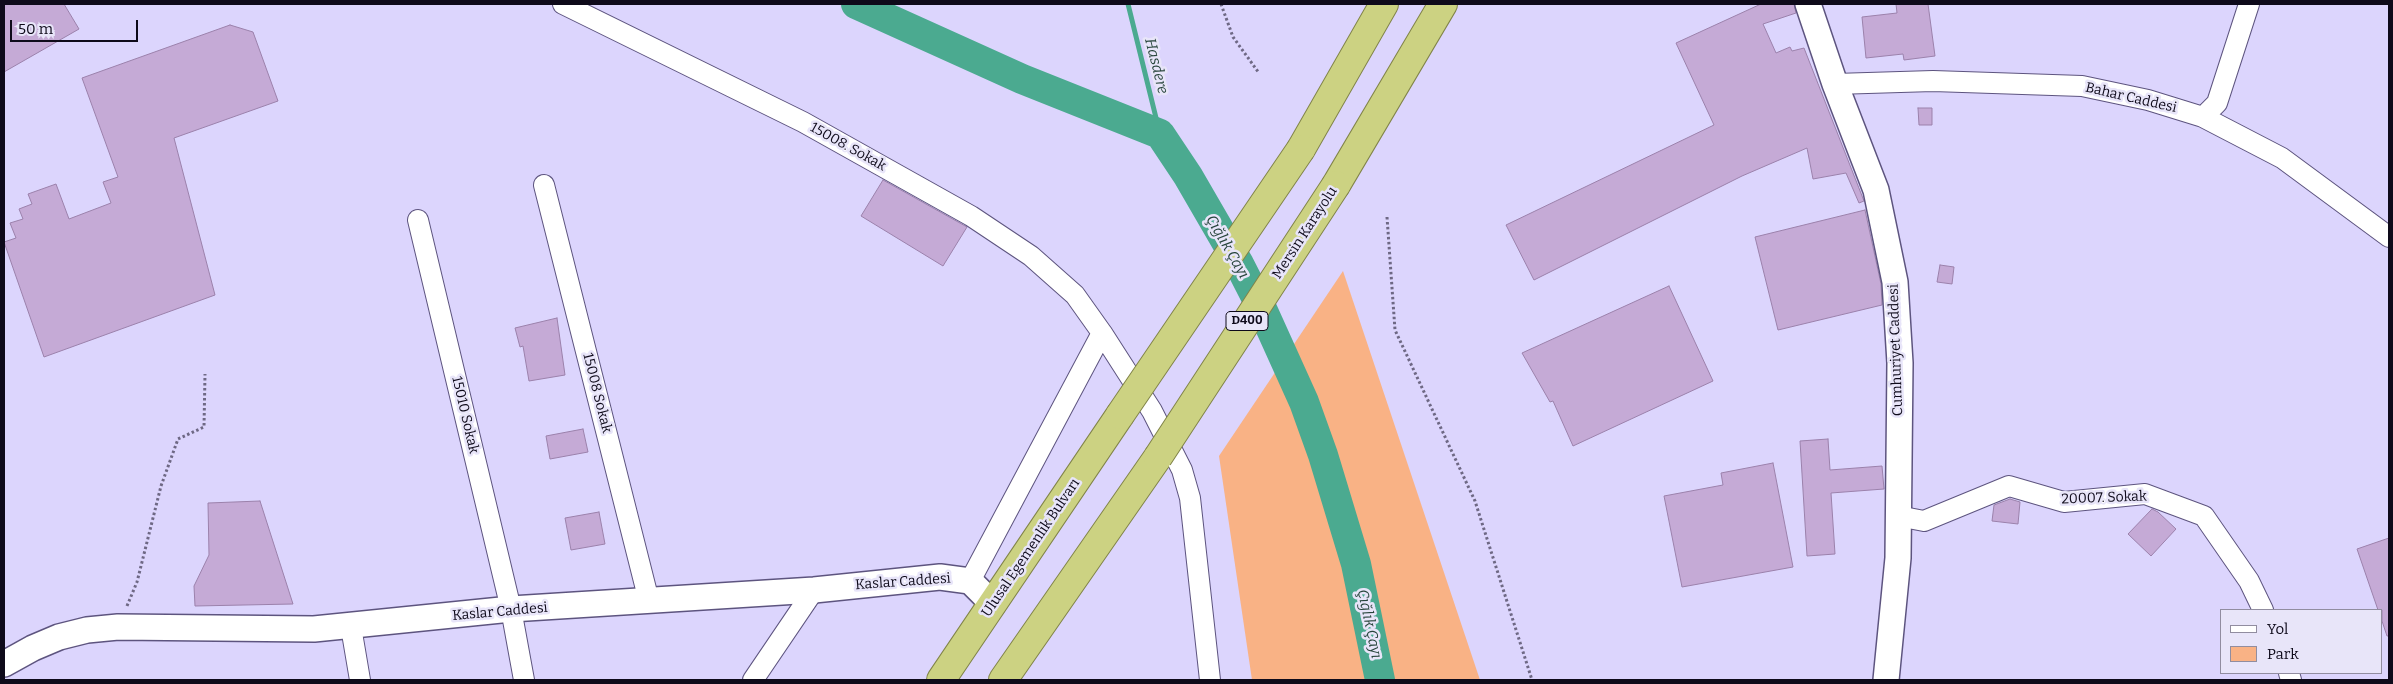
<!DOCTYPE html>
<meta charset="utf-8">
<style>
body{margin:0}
#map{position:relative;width:2393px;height:684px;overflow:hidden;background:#dcd5fd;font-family:Bitter,serif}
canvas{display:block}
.frame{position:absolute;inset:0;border:5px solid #0e0a1a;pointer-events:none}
.legend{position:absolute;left:2220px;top:609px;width:162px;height:65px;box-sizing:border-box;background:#e8e5f9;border:1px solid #918da0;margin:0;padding:6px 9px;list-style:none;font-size:15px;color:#0e0a1a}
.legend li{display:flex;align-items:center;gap:10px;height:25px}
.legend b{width:25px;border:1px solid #918da0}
.scale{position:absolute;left:10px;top:20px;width:128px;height:22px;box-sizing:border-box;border:2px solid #0e0a1a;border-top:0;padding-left:6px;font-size:15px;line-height:18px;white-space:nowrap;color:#0e0a1a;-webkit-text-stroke:4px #e8e5f9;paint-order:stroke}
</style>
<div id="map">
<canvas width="2393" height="684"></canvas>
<div class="frame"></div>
<ul class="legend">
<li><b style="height:6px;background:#fff"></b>Yol</li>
<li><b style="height:14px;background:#f9b285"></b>Park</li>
</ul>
<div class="scale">50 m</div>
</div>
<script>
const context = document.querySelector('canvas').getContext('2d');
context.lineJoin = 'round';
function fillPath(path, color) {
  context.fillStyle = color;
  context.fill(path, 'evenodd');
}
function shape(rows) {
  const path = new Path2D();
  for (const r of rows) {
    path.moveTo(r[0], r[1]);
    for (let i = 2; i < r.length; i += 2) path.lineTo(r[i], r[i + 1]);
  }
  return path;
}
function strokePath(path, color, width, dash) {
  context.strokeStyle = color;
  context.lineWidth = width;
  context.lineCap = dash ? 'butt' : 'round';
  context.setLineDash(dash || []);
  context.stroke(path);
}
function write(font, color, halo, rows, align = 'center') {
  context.font = font + ' Bitter,serif';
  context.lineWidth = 5;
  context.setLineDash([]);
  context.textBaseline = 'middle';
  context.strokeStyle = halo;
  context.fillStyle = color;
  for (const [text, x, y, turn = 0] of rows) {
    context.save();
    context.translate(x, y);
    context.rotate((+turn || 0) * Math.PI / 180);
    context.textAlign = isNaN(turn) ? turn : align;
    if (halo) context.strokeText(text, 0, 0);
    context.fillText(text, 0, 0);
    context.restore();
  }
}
const green = shape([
 [1343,271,1480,680,1252,680,1219,456]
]);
const stream = shape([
 [1128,4,1160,134]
]);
const river = shape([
 [856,4,1022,79,1160,134,1188,176,1239,264,1262,309,1304,402,1323,455,1356,564,1380,680]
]);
const building = shape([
 [4,4,64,4,79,29,4,72,4,4],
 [1761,4,1794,4,1796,13,1763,24,1776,53,1790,47,1792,51,1804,48,1864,201,1859,203,1846,173,1813,179,1807,148,1742,176,1534,280,1506,225,1714,125,1676,43,1761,4],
 [1896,4,1928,4,1935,56,1904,60,1903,54,1866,58,1862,17,1897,13,1896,4],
 [230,25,253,32,278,101,174,138,215,295,44,357,4,242,16,238,10,223,23,219,19,209,32,204,28,194,56,184,69,219,111,203,103,182,118,177,82,78,230,25],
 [1918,108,1932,108,1932,125,1919,125,1918,108],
 [883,180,967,227,943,266,861,216,883,180],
 [1865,210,1881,284,1882,305,1778,330,1755,237,1865,210],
 [1940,265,1954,267,1952,284,1937,282,1940,265],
 [1669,286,1713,381,1573,446,1553,401,1550,402,1522,353,1669,286],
 [557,318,565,375,529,381,523,346,520,347,515,328,557,318],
 [583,429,588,452,550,459,546,436,583,429],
 [1828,439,1830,470,1882,466,1884,489,1831,493,1835,554,1807,556,1800,441,1828,439],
 [1773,463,1793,567,1682,587,1664,496,1723,485,1721,473,1773,463],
 [2010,499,2020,502,2018,524,1992,521,1994,505,2010,499],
 [260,501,293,604,195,606,194,586,209,555,208,503,260,501],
 [2152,509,2158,512,2176,529,2151,556,2128,534,2152,509],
 [599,512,605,544,571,550,565,518,599,512],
 [2389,538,2389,636,2387,636,2382,621,2382,610,2378,610,2357,549,2389,538]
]);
const path = shape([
 [1221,4,1233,37,1259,73],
 [1387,217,1395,330,1475,501,1532,680],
 [127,606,137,582,161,486,178,439,204,427,205,374]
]);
const minor = shape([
 [563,4,803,122,971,216,1031,256,1075,295,1102,333,1152,411,1182,470,1190,498,1210,680],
 [1835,84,1933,81,2082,86,2148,100,2203,117,2282,158,2389,237],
 [2203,117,2217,103,2249,4],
 [544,185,649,601],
 [418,220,511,609,524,680],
 [1898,516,1924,521,2009,486,2064,502,2145,494,2204,516,2249,581,2263,610],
 [970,581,1102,333],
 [351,627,360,680],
 [2289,673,2291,680],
 [753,680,814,590]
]);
const tertiary = shape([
 [1808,4,1835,84,1876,190,1895,282,1900,363,1898,558,1886,680],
 [4,664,33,648,59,637,87,630,118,627,314,629,511,609,814,590,940,577,970,581,993,604]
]);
const trunk = shape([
 [1301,149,1384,4],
 [1336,185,1443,4],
 [941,680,1120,415],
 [1003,680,1158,457]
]);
const trunkBridge = shape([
 [1120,415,1301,149],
 [1158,457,1336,185]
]);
const shields = [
 [1247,321,42]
];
const shieldNames = [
 ["D400",1247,321]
];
const streetNames = [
 ["Bahar Caddesi",2131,98,13],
 ["15008. Sokak",848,147,29],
 ["Mersin Karayolu",1305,233,-57],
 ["Cumhuriyet Caddesi",1896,350,-92],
 ["15008 Sokak",597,393,76],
 ["15010 Sokak",465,415,77],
 ["20007. Sokak",2104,498,-2],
 ["Ulusal Egemenlik Bulvarı",1031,548,-56],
 ["Kaslar Caddesi",903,582,-4],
 ["Kaslar Caddesi",500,612,-5]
];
const waterNames = [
 ["Hasdere",1156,66,76],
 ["Çığlık Çayı",1227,247,60],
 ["Çığlık Çayı",1369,624,78]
];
fillPath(green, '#f9b285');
strokePath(stream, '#4baa90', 5);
strokePath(river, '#4baa90', 30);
fillPath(building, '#c5aad6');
strokePath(building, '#9b81ab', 1);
strokePath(minor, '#5d547f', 22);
strokePath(tertiary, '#5d547f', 28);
strokePath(trunk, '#818449', 30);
strokePath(path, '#6e6884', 3, [2.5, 2.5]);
strokePath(minor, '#fff', 20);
strokePath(tertiary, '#fff', 25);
strokePath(trunk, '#ccd282', 28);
strokePath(trunkBridge, '#818449', 30, []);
strokePath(trunkBridge, '#ccd282', 28);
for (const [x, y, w] of shields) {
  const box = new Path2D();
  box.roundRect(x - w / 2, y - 9.5, w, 19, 4);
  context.fillStyle = '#e8e5f9';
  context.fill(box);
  strokePath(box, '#0e0a1a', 1);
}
write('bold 12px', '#0e0a1a', null, shieldNames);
write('14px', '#0e0a1a', '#e8e5f9', streetNames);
write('italic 15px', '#27443b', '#e8e5f9', waterNames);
</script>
